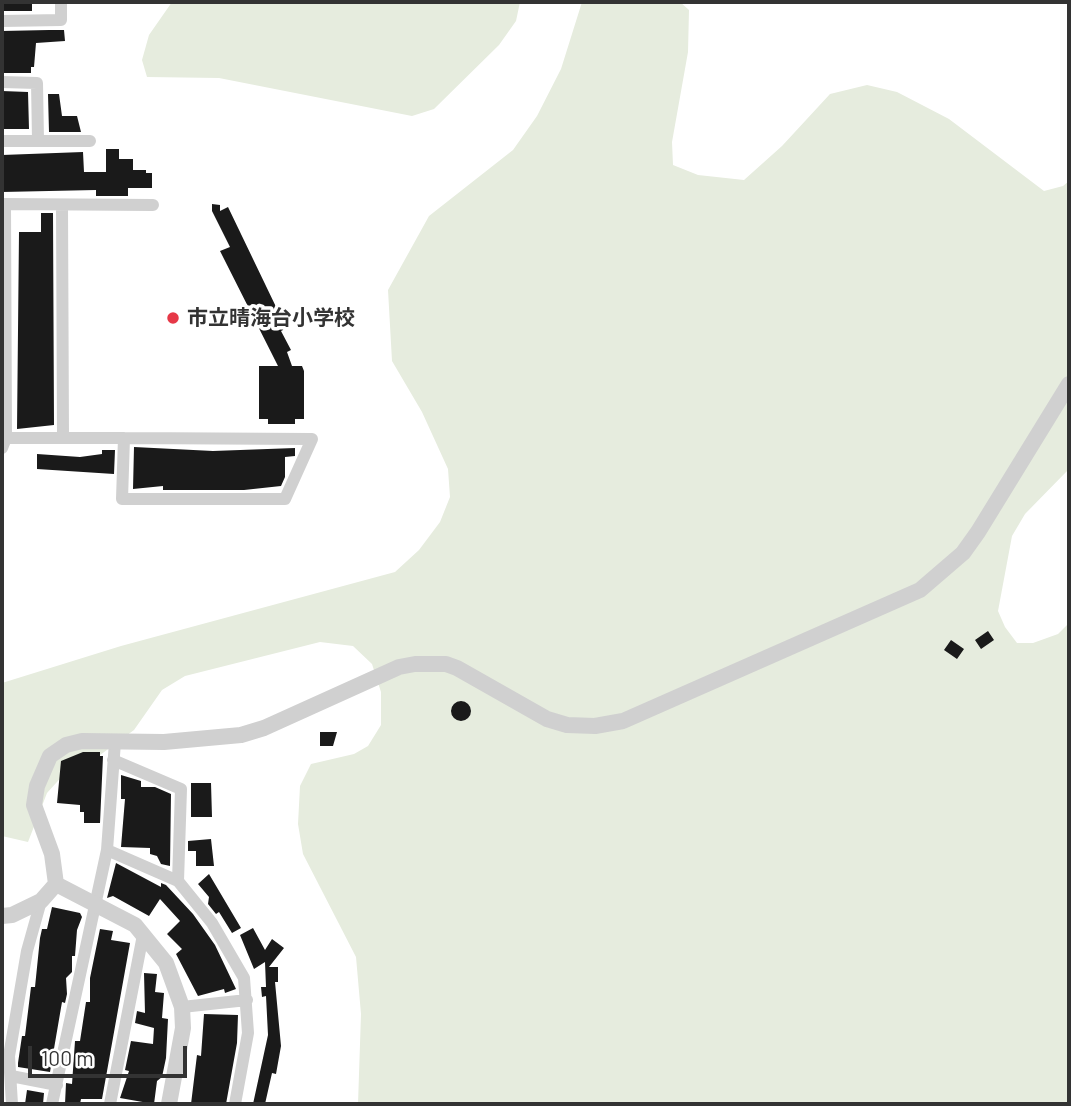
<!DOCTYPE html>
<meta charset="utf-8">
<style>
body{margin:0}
#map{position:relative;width:1071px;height:1106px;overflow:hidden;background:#fff;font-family:Barlow,sans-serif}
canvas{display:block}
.frame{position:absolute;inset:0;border:4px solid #333;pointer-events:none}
.scale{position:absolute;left:28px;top:1046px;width:159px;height:32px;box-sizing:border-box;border:4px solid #333;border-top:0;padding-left:9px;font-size:21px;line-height:24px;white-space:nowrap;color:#333;-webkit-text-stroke:5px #fff;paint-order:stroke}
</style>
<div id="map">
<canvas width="1071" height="1106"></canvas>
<div class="frame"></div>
<div class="scale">100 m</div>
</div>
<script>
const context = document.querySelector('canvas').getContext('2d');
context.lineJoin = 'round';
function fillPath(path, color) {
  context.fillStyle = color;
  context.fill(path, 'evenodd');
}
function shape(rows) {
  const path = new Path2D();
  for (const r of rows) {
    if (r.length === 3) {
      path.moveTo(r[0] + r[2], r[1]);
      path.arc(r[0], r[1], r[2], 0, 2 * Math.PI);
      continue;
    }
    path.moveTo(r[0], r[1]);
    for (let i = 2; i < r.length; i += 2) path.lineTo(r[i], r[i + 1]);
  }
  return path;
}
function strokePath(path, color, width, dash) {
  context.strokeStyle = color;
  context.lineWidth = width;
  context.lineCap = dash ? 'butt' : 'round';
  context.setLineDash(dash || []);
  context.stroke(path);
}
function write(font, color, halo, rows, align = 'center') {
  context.font = font + ' Barlow,"Noto Sans JP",sans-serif';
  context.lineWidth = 7;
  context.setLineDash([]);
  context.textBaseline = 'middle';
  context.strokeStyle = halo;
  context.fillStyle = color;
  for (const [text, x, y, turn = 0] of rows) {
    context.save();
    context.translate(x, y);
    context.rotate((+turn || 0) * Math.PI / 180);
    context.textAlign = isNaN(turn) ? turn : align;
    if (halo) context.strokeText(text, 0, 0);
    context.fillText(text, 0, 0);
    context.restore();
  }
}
const green = shape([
 [172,2,520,2,516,21,499,45,434,109,412,116,219,78,147,77,142,60,149,35],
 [582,2,680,2,689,10,688,52,672,142,673,165,698,175,744,180,782,146,830,94,867,85,897,92,949,119,1044,191,1063,186,1069,181,1069,469,1025,514,1012,536,998,611,1005,627,1017,643,1033,643,1058,634,1069,623,1069,1104,358,1104,361,1014,356,957,303,854,298,824,300,786,311,764,354,754,368,746,381,725,381,692,372,664,353,646,320,642,185,676,162,690,134,730,96,758,66,772,47,793,28,842,2,836,2,683,121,646,395,572,419,550,440,522,450,497,448,469,422,412,392,361,388,290,429,216,513,150,537,116,561,69]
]);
const building = shape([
 [3,2,32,2,32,11,3,11],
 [49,30,64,30,65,41,36,43,34,67,31,67,31,73,2,73,2,31],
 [2,91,28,92,29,129,2,129],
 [48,94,59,94,62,116,77,116,81,132,49,132],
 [106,149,119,149,119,159,133,159,133,170,146,170,146,173,152,173,152,188,128,188,128,196,96,196,96,190,2,192,2,155,83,152,84,172,106,172],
 [212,204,220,205,220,211,228,207,278,311,282,309,291,326,281,331,291,350,287,352,292,366,302,366,304,371,304,419,295,419,295,424,268,424,268,419,259,419,259,366,278,366,220,251,230,247,212,211],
 [41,213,53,213,54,425,17,429,19,232,41,232],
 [134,447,213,451,295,448,295,456,285,457,285,477,281,486,244,490,163,490,163,486,133,489],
 [102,450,115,450,114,474,37,469,37,454,80,457,102,454],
 [988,631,994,640,981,649,975,640],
 [951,640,964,649,957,659,944,650],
 [461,711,10],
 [320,732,337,732,333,746,320,746],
 [83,752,100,752,100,756,103,756,100,823,84,823,84,812,80,812,80,805,57,803,61,761],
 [121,775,141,781,141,787,155,787,171,794,170,866,161,864,157,856,150,854,150,848,121,847,125,799,121,799],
 [191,783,211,783,212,817,191,817],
 [211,839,214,866,196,866,196,851,188,851,188,841],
 [116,863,161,887,161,883,166,885,193,914,215,945,236,989,225,993,224,989,198,996,176,954,182,949,167,934,180,921,160,899,149,916,113,896,107,898],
 [209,874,241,928,232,933,219,912,216,914,208,904,209,897,198,884],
 [52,907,80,913,82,917,77,930,75,956,72,956,72,972,66,978,67,994,65,1003,62,1002,50,1072,18,1067,18,1063,22,1036,25,1036,31,987,35,987,40,938,42,929,47,929],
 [253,928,265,950,272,939,284,948,269,967,278,967,278,982,275,982,281,1046,276,1074,272,1073,265,1104,253,1104,268,1035,266,996,262,997,261,987,266,987,265,962,254,969,240,935],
 [100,929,113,931,111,940,130,943,102,1099,81,1099,80,1104,65,1104,66,1083,72,1084,75,1041,80,1041,86,1002,90,1002,90,978],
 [144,973,157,974,155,992,164,993,162,1018,168,1019,166,1058,162,1077,157,1081,154,1104,120,1098,129,1071,125,1070,131,1041,153,1044,154,1028,135,1023,137,1011,145,1013],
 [204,1014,238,1015,237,1043,226,1104,191,1104,197,1055,201,1056],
 [27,1090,44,1093,43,1104,25,1104]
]);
const minor = shape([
 [2,21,61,20,61,2],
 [2,82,37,83,38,140],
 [2,141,90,141],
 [2,204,153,205],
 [62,205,63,437],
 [6,438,124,438],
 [124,438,312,439,285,499,122,499,124,438],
 [2,448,6,438,5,204],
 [113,760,181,789,178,881],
 [107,850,178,881,212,923,244,978,248,1033,235,1104],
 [182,1007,247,1000],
 [11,1076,57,1085],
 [12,1104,9,1056,27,951,41,901],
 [52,1104,107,850,115,742],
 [110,1104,143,935]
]);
const tertiary = shape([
 [56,884,135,925,166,963,182,1007,183,1028,169,1104],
 [2,916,12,915,41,901,56,884,52,854,34,805,37,786,50,756,66,745,82,741,164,742,241,735,264,728,399,667,415,664,446,664,457,668,547,719,567,725,595,726,623,721,920,590,963,553,978,532,1069,384]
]);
const markers = [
 [173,318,7,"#e63847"]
];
const poiNames = [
 ["市立晴海台小学校",187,318]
];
fillPath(green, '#e6ecde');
fillPath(building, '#1a1a1a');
strokePath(minor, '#d0d0d0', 12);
strokePath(tertiary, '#d0d0d0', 16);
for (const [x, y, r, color] of markers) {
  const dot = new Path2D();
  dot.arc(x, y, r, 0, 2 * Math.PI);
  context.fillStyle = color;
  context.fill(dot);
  strokePath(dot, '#fff', 2.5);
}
write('bold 21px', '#333', '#fff', poiNames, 'left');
</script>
